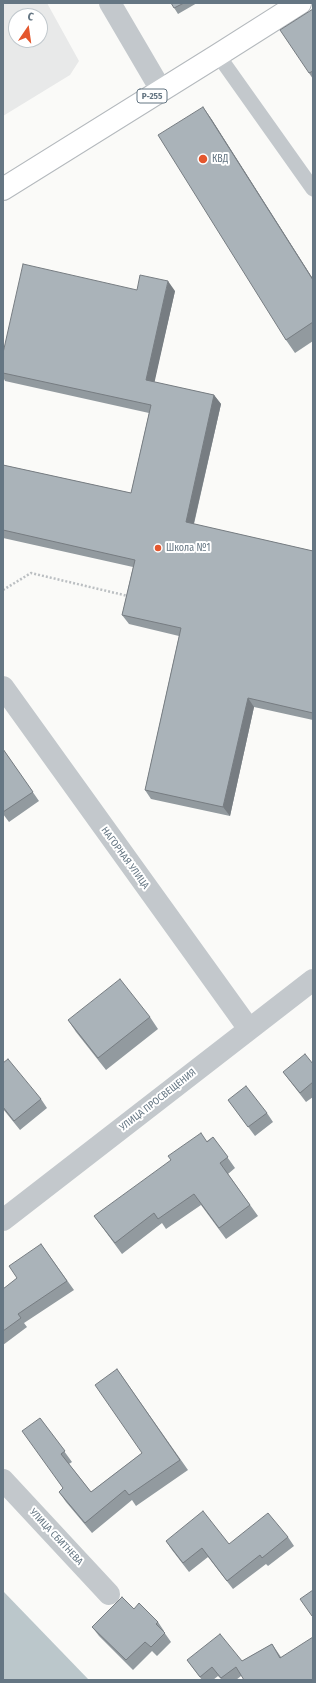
<!DOCTYPE html>
<meta charset="utf-8">
<style>
body{margin:0}
#map{position:relative;width:316px;height:1683px;overflow:hidden;background:#fafaf8;font-family:"Fira Sans Condensed",sans-serif}
canvas{display:block}
.frame{position:absolute;inset:0;border:4px solid #657683;pointer-events:none}
.north{position:absolute;left:8px;top:8px;width:40px;height:40px;box-sizing:border-box;background:#fff;border:1px solid #c1c8cd;border-radius:50%;rotate:13deg;font-size:11px;font-weight:700;line-height:16px;text-align:center;color:#657683}
.north::after{content:'';display:block;margin:auto;width:14px;height:18px;background:#e4572e;clip-path:polygon(50% 0,100% 100%,50% 72%,0 100%)}
</style>
<div id="map">
<canvas width="316" height="1683"></canvas>
<div class="frame"></div>
<div class="north">С</div>
</div>
<script>
const context = document.querySelector('canvas').getContext('2d');
context.lineJoin = 'round';
function fillPath(path, color) {
  context.fillStyle = color;
  context.fill(path, 'evenodd');
}
function shape(rows) {
  const path = new Path2D();
  for (const r of rows) {
    path.moveTo(r[0], r[1]);
    for (let i = 2; i < r.length; i += 2) path.lineTo(r[i], r[i + 1]);
  }
  return path;
}
function strokePath(path, color, width, dash) {
  context.strokeStyle = color;
  context.lineWidth = width;
  context.lineCap = dash ? 'butt' : 'round';
  context.setLineDash(dash || []);
  context.stroke(path);
}
function write(font, color, halo, rows, align = 'center') {
  context.font = font + ' "Fira Sans Condensed",sans-serif';
  context.lineWidth = 4;
  context.setLineDash([]);
  context.textBaseline = 'middle';
  context.strokeStyle = halo;
  context.fillStyle = color;
  for (const [text, x, y, turn = 0] of rows) {
    context.save();
    context.translate(x, y);
    context.rotate((+turn || 0) * Math.PI / 180);
    context.textAlign = isNaN(turn) ? turn : align;
    if (halo) context.strokeText(text, 0, 0);
    context.fillText(text, 0, 0);
    context.restore();
  }
}
const built = shape([
 [3,3,47,3,79,61,70,75,3,116],
 [16,16,40,16,40,40,16,40]
]);
const water = shape([
 [3,1591,89,1680,3,1680]
]);
const path = shape([
 [3,590,31,573,128,596]
]);
const service = shape([
 [218,55,313,189]
]);
const minor = shape([
 [110,3,161,90],
 [3,687,249,1029],
 [3,1220,313,980],
 [3,1480,109,1594]
]);
const trunk = shape([
 [3,189,218,55,300,3]
]);
const wall = shape([
 [171,3,197,3,178,14],
 [313,9,313,79,309,73],
 [203,107,212,120,313,279,313,341,295,353,286,340],
 [137,290,175,291,154,382,214,395,221,404,194,524,313,551,313,720,254,707,230,816,151,799,145,790,179,636,129,624,122,615,133,567,3,538,3,465,131,493,149,413,5,381,3,377,3,353],
 [3,749,39,801,9,822,3,814],
 [150,1017,158,1029,106,1070,76,1032,68,1020],
 [3,1063,41,1099,47,1108,20,1130,3,1109],
 [313,1064,313,1097,306,1102,283,1072],
 [228,1100,267,1113,273,1122,255,1136],
 [213,1137,235,1168,228,1174,258,1216,226,1239,201,1205,166,1229,162,1223,122,1254,94,1216],
 [41,1244,74,1290,24,1323,27,1327,3,1345,3,1289,17,1278],
 [117,1369,188,1470,136,1506,132,1500,92,1533,66,1502,59,1492,63,1488,40,1418,72,1462,69,1464,91,1492,142,1453],
 [288,1537,294,1546,268,1566,266,1564,233,1589,208,1557,189,1572,172,1550,166,1541,229,1544],
 [134,1609,158,1622,164,1631,164,1632,171,1642,157,1656,152,1651,133,1670,99,1636,92,1627],
 [272,1644,281,1657,313,1680,241,1676,236,1680,222,1680,218,1676,213,1680,202,1680,187,1660,242,1661]
]);
const shadedWall = shape([
 [203,107,212,120,313,279,313,280],
 [168,281,175,291,153,389,146,380],
 [214,395,221,404,192,531,186,522],
 [248,698,254,707,230,816,223,807]
]);
const building = shape([
 [171,3,184,3,174,8,171,3],
 [313,9,313,71,309,73,280,30,313,9],
 [203,107,313,280,313,322,286,340,158,135,203,107],
 [23,264,137,290,140,275,168,281,146,380,214,395,186,522,313,551,313,713,248,698,223,807,145,790,181,628,122,615,135,560,3,530,3,465,131,493,151,405,3,373,3,353,23,264],
 [3,749,33,792,3,812,3,749],
 [120,979,150,1017,98,1058,68,1020,120,979],
 [305,1054,313,1064,313,1082,300,1093,283,1072,305,1054],
 [8,1059,41,1099,14,1121,3,1107,3,1063,8,1059],
 [246,1086,267,1113,248,1127,228,1100,246,1086],
 [201,1133,207,1142,213,1137,228,1157,220,1163,250,1205,219,1228,194,1194,158,1219,154,1213,115,1243,94,1216,171,1160,168,1156,201,1133],
 [41,1244,67,1281,18,1314,21,1318,3,1331,3,1289,17,1278,9,1266,41,1244],
 [117,1369,180,1460,129,1495,125,1490,85,1523,59,1492,63,1488,22,1431,40,1418,65,1451,61,1454,91,1492,142,1453,95,1385,117,1369],
 [203,1511,229,1544,268,1513,288,1537,262,1558,260,1555,227,1581,202,1548,183,1563,166,1541,203,1511],
 [313,1590,313,1616,312,1616,300,1599,313,1590],
 [122,1597,134,1609,139,1603,158,1622,156,1624,165,1633,151,1647,145,1642,126,1660,92,1627,122,1597],
 [220,1634,242,1661,272,1644,280,1658,313,1637,313,1680,244,1680,236,1667,221,1678,212,1667,200,1677,187,1660,220,1634]
]);
const markers = [
 [203,159,5,"#e4572e"],
 [158,548,4,"#e4572e"]
];
const shields = [
 [152,96,30]
];
const shieldNames = [
 ["Р-255",152,96]
];
const poiNames = [
 ["КВД",212,159],
 ["Школа №1",166,548]
];
const streetNames = [
 ["НАГОРНАЯ УЛИЦА",125,858,54],
 ["УЛИЦА ПРОСВЕЩЕНИЯ",158,1100,-38],
 ["УЛИЦА СБИТНЕВА",56,1537,47]
];
fillPath(built, '#e8e9e9');
fillPath(water, '#bbc7cb');
strokePath(trunk, '#b4b9bd', 24);
strokePath(path, '#bbbfc2', 2.5, [2, 2]);
strokePath(service, '#c3c8cc', 15);
strokePath(minor, '#c3c8cc', 22);
strokePath(trunk, '#fff', 22);
fillPath(wall, '#929a9f');
fillPath(shadedWall, '#777d82');
fillPath(building, '#aab3b9');
strokePath(building, '#777d82', 1);
for (const [x, y, r, color] of markers) {
  const dot = new Path2D();
  dot.arc(x, y, r, 0, 2 * Math.PI);
  context.fillStyle = color;
  context.fill(dot);
  strokePath(dot, '#fff', 1.5);
}
for (const [x, y, w] of shields) {
  const box = new Path2D();
  box.roundRect(x - w / 2, y - 7, w, 14, 3);
  context.fillStyle = '#fff';
  context.fill(box);
  strokePath(box, '#657683', 1);
}
write('bold 9px', '#657683', null, shieldNames);
write('10px', '#657683', '#fff', poiNames, 'left');
write('10px', '#657683', '#fff', streetNames);
</script>
